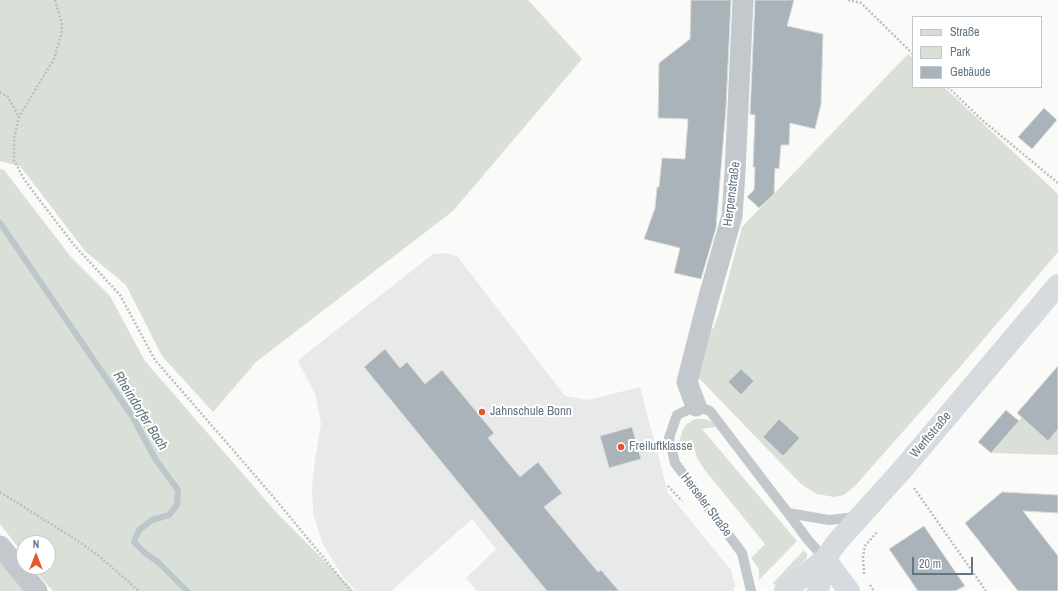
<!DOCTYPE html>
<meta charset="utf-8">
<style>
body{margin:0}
#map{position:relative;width:1058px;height:591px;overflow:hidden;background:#fafaf8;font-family:"Archivo Narrow",sans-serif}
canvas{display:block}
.legend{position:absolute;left:912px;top:16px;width:130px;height:72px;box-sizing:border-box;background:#fff;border:1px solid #c1c8cd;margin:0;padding:5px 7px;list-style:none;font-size:12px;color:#657683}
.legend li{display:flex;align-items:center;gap:8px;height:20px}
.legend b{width:20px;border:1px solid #c1c8cd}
.north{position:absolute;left:16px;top:535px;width:40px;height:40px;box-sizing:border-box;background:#fff;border:1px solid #c1c8cd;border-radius:50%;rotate:0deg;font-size:11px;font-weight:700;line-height:16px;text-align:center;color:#657683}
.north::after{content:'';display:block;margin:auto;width:14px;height:18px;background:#e4572e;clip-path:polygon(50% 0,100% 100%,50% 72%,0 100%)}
.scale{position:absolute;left:912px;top:557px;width:61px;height:18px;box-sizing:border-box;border:2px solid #657683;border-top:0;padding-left:5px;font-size:12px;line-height:14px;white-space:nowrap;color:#657683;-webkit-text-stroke:3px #fff;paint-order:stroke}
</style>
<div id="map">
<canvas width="1058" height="591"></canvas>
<ul class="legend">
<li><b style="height:5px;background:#d6dbdf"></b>Straße</li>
<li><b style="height:11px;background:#dadfd7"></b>Park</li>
<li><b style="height:11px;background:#aab3b9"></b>Gebäude</li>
</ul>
<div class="north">N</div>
<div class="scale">20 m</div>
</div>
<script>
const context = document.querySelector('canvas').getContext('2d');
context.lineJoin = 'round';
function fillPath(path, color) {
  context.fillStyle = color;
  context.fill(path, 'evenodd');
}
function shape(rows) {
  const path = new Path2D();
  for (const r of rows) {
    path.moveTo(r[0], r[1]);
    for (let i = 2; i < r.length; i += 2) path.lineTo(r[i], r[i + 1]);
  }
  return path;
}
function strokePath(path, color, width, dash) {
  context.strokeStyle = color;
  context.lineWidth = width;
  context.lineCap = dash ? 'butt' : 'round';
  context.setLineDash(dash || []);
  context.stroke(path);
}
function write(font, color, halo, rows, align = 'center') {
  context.font = font + ' "Archivo Narrow",sans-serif';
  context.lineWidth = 4;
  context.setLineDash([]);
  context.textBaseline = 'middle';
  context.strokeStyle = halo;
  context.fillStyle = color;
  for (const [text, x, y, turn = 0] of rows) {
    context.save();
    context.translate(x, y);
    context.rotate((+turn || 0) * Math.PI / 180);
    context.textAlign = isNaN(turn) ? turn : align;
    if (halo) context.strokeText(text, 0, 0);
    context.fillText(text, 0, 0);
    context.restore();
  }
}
const built = shape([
 [444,253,457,256,565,396,588,400,640,387,668,493,731,570,735,586,733,591,477,591,466,578,496,549,472,519,391,591,356,591,343,577,323,544,313,513,312,487,315,460,321,424,315,393,298,362,302,357,433,254]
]);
const green = shape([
 [0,0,528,0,582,59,453,211,256,362,213,412,162,356,126,285,85,251,20,166,0,161],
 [908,54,913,58,913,87,944,87,1058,194,1058,252,960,367,855,486,844,495,834,497,817,494,802,485,695,374,704,339,714,327,719,313,742,227],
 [0,169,4,170,71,257,110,296,145,361,276,512,354,591,53,591,42,579,33,567,48,567,48,543,24,543,24,555,0,524],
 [1022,417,1048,440,1056,431,1058,424,1058,455,991,453],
 [695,419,706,419,712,422,716,427,702,429,797,541,759,580,759,569,751,558,765,544,704,469,697,458,692,440,679,442,683,429,687,424],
 [804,550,807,554,807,558,778,587,773,583],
 [0,556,29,591,0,591]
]);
const stream = shape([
 [0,223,132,416,156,460,178,490,177,505,169,515,152,520,139,530,134,542,145,553,158,562,187,591]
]);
const building = shape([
 [691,0,731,0,726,108,716,228,701,279,674,273,680,248,644,239,655,208,657,187,659,187,662,158,685,159,688,119,658,118,659,63,690,39,691,0],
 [755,0,794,0,787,26,823,34,821,104,815,129,790,123,789,145,781,145,779,169,775,168,774,194,759,208,747,197,754,190,755,167,753,167,755,115,750,114,755,0],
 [1044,108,1057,120,1032,149,1018,137,1044,108],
 [385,349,400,368,407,362,425,384,442,370,494,433,488,438,520,477,538,462,562,493,544,507,598,572,601,570,619,591,547,591,364,367,385,349],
 [1058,366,1058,429,1048,441,1017,413,1058,366],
 [741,369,754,381,741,395,728,382,741,369],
 [1006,410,1019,421,991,453,978,442,1006,410],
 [779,419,800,438,783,456,763,437,779,419],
 [632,427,641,459,609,468,600,436,632,427],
 [1002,492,1058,495,1058,513,1023,511,1058,556,1058,591,1018,591,965,523,1002,492],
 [924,526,941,551,965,586,955,591,918,591,889,549,924,526]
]);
const path = shape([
 [55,0,62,24,61,35,54,59,19,117,14,138,14,160,24,179,38,198,74,245,120,295,155,360,271,494,351,591],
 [848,0,861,3,913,54],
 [948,87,982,120,1058,183],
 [0,92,8,97,19,117],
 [668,486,682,501],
 [914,488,986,591],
 [0,492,78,541,99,556,139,591],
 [864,574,863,557,865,546,877,532],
 [870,585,874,591]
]);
const lane = shape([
 [788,513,808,540,825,559],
 [751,591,742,553,675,463,669,438,677,415,696,406,710,411,788,513,829,520,857,517]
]);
const street = shape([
 [696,406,687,382,708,300,732,216,735,172,743,0],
 [0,546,37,591]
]);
const secondary = shape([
 [825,559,849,591],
 [785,591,825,559],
 [818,591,825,559,837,542,902,470,1058,285]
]);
const markers = [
 [482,412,4,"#e4572e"],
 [621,447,4,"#e4572e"]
];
const streetNames = [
 ["Herpenstraße",732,194,-83],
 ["Werftstraße",931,435,-50],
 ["Herseler Straße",706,505,53]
];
const poiNames = [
 ["Jahnschule Bonn",490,412],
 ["Freiluftklasse",629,447]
];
const waterNames = [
 ["Rheindorfer Bach",140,411,58]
];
fillPath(built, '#e8e9e9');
fillPath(green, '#dadfd7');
strokePath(stream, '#bbc7cb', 6);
fillPath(building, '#aab3b9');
strokePath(building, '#dcdcda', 1);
strokePath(path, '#bbbfc2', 2.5, [2, 2]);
strokePath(lane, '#c3c8cc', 10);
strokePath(street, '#c3c8cc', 21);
strokePath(secondary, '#d6dbdf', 22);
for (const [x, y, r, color] of markers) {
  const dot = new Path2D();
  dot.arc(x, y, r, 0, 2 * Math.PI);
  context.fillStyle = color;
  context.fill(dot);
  strokePath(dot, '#fff', 1.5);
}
write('13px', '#657683', '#fff', streetNames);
write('13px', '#657683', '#fff', poiNames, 'left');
write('italic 14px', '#60757c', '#fff', waterNames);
</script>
